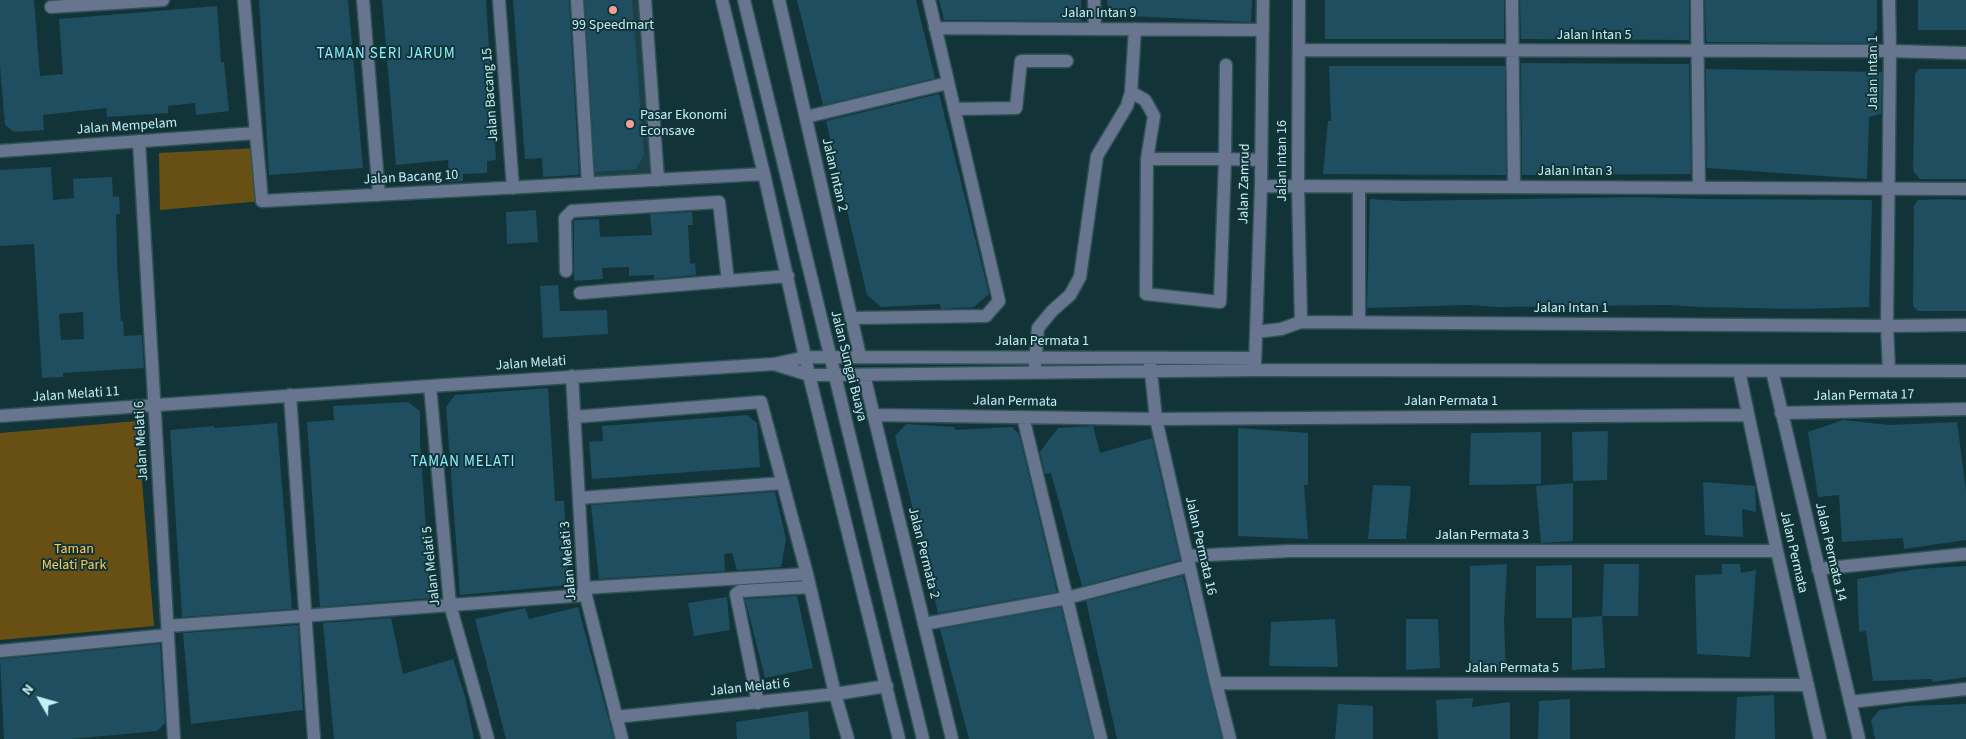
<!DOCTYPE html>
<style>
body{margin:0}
#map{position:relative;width:1966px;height:739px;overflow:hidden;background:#123438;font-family:"Source Sans 3",sans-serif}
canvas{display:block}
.north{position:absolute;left:15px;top:674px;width:50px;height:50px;-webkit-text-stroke:4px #123438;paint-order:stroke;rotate:308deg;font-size:14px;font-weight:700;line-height:20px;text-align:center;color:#c1f0f6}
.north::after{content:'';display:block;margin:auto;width:18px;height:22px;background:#c1f0f6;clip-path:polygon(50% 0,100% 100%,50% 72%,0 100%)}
</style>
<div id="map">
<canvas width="1966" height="739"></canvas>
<div class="north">N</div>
</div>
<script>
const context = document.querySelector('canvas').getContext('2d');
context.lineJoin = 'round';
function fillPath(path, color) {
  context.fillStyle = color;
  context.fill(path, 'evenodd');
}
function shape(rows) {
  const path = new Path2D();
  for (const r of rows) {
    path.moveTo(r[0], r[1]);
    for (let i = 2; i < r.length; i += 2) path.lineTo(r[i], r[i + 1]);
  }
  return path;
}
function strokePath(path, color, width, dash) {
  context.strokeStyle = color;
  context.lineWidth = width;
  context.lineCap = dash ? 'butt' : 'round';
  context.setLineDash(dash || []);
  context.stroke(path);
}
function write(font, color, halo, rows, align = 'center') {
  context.font = font + ' "Source Sans 3",sans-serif';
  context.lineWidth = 4;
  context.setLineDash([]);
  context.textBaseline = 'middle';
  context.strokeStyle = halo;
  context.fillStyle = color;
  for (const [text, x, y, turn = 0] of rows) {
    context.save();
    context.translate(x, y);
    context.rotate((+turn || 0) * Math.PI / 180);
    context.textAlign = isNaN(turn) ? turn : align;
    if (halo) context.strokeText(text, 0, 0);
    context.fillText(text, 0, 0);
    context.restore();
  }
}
const built = shape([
 [581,0,639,0,652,174,593,178]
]);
const green = shape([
 [257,148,262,201,160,210,159,153],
 [137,421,154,626,0,640,0,433]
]);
const building = shape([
 [0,0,34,0,40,76,63,74,59,19,217,6,221,62,224,62,229,111,196,115,195,103,168,106,168,113,107,117,106,108,43,115,44,130,14,132,5,125,0,66],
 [259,0,348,0,363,168,269,175],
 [382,0,486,0,496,160,487,161,487,173,463,174,463,181,449,182,448,160,396,165],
 [513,0,569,0,579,173,578,175,543,177,542,158,525,159],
 [585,0,632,0,644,155,636,169,595,172],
 [797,0,916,0,935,78,823,105],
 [939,0,1081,0,1081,21,944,20],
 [1107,0,1252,0,1251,22,1109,15],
 [1325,0,1504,0,1504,39,1325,39],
 [1520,0,1689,0,1689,40,1521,39],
 [1705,0,1877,0,1877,29,1870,42,1865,43,1707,42,1706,40],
 [1918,0,1966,0,1966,30,1918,30],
 [1521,63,1689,64,1691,174,1522,175],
 [1329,66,1505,66,1506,175,1323,174,1328,121,1331,121],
 [1706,69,1882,72,1881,114,1869,117,1867,179,1707,168],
 [1919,69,1966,69,1966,179,1920,179,1913,171,1915,74],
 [939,94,989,294,974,307,941,309,940,304,881,307,867,295,826,121],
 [51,167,53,200,74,198,73,179,112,177,113,197,119,196,120,214,116,214,117,263,121,321,123,321,124,336,142,335,144,368,63,373,63,377,42,378,34,244,0,246,0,170],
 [83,312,84,339,61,340,59,314],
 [1638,197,1703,199,1872,200,1869,307,1800,309,1701,307,1667,305,1499,307,1468,305,1367,308,1370,199,1403,201],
 [1944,199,1966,200,1966,311,1918,311,1913,306,1914,206,1918,200],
 [536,210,538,242,507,244,506,212],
 [692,212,693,225,688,225,690,264,695,263,696,275,654,279,654,275,629,276,629,267,602,268,603,279,574,281,574,220,599,219,600,237,652,235,650,214],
 [558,285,560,311,607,310,608,334,543,338,540,286],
 [548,388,555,501,564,501,569,585,460,595,446,407,455,395],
 [408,402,420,411,420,443,431,598,320,607,307,422,334,420,333,406],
 [747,415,757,423,760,467,592,479,589,442,603,441,602,426],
 [1843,420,1889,425,1957,422,1966,490,1966,540,1904,549,1903,538,1842,542,1839,495,1818,497,1808,432],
 [277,423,292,609,182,617,170,430,214,426,215,428],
 [906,424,954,427,955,430,1012,427,1019,434,1057,592,938,613,895,436],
 [1093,426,1100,453,1152,438,1180,560,1082,586,1051,473,1045,474,1040,452,1058,428],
 [1238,428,1308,433,1308,485,1304,485,1308,539,1238,536],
 [1608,431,1607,480,1573,481,1572,432],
 [1541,432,1541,484,1469,485,1471,433],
 [1703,482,1755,486,1756,512,1742,509,1743,537,1705,535],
 [1573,483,1573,541,1541,543,1536,486],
 [1373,485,1411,486,1406,539,1368,539],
 [775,492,786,539,781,567,737,570,732,553,724,554,725,571,599,579,591,505],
 [1507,564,1504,621,1506,671,1470,672,1470,566],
 [1604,564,1639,564,1638,616,1602,616],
 [1722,564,1740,564,1741,573,1756,570,1750,657,1697,654,1695,575,1722,574],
 [1572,565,1572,618,1536,618,1536,566],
 [1966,566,1966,677,1933,682,1932,679,1873,681,1866,631,1859,632,1857,579,1917,569],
 [1183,576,1222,739,1117,739,1086,601],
 [797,596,813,668,765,678,745,599],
 [727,597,730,630,694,636,688,603],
 [578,607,614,739,506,739,475,619,525,608,529,619],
 [1061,607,1093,739,969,739,940,629],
 [1602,616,1605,668,1572,670,1572,618],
 [391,618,403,674,453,659,465,696,474,739,334,739,323,623],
 [1335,619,1338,667,1269,666,1271,622],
 [1406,619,1438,619,1440,668,1406,670],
 [298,625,303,710,191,724,183,633],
 [160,644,165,723,157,731,71,739,4,739,0,659],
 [1774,695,1775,739,1735,739,1737,697],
 [1473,698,1472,707,1510,702,1510,739,1438,739,1436,700],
 [1570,699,1570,739,1538,739,1539,701],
 [1338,704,1373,706,1373,739,1335,739],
 [1966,704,1966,739,1875,739,1871,720,1879,710,1906,706],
 [808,711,810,739,737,739,736,722]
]);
const minor = shape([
 [244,0,262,201,764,174],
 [363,0,379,195],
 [499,0,513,188],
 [577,0,588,183],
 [645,0,658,180],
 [722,0,764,174,809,375,899,739],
 [744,0,923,739],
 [779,0,860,356],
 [1094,0,1095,29],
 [1299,0,1298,186,1301,322],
 [1512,0,1514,187],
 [1697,0,1699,188],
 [1889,0,1890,51,1887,326,1889,371],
 [51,7,163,0],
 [935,28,1263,30],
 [1299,50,1890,51,1966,53],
 [1226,65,1225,159,1220,302,1146,294,1147,159,1225,159,1261,160],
 [1131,92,1145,100,1154,116,1147,159],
 [954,109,1016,108,1021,61,1067,61],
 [806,117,948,83],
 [139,141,174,739],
 [0,151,256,133],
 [1261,186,1966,189],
 [1359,187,1359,322],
 [566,271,565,218,572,211,719,202,728,281],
 [580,293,788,276],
 [851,318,986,316,999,301,929,0],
 [1256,332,1281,329,1301,322,1887,326,1966,325],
 [1150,363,1156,419,1216,683,1230,739],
 [774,364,809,375,834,375,1254,370,1966,371],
 [1035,365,1038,328,1052,311,1070,295,1080,277,1097,156,1127,106,1131,92,1135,29],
 [1255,365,1261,186,1263,0],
 [1739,371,1777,551,1820,739],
 [1772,371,1859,739],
 [864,375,952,739],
 [572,376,584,588,622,739],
 [430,386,450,605,488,739],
 [290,395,314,739],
 [1781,413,1966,409],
 [873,415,1156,419,1747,415],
 [0,416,430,386,774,364,806,357,1255,358],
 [574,417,761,402,807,574,835,694,848,739],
 [1023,417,1101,739],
 [579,498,783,483],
 [1187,556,1290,551,1777,551],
 [1818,569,1966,554],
 [584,588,807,574],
 [924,624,1067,598,1189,566],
 [168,626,586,595],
 [0,651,168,635],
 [1216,683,1808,685],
 [1850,702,1966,689],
 [758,703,736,594,740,591,810,587],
 [616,717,835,694,887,686]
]);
const markers = [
 [613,10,5,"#f59c94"],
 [630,124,5,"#f59c94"]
];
const streetNames = [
 ["Jalan Intan 9",1099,14],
 ["Jalan Intan 5",1594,36],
 ["Jalan Intan 1",1874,73,-90],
 ["Jalan Bacang 15",491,95,-94],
 ["Jalan Mempelam",127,127,-4],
 ["Jalan Intan 16",1283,161,-90],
 ["Jalan Intan 3",1575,172],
 ["Jalan Intan 2",834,175,77],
 ["Jalan Bacang 10",411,178,-3],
 ["Jalan Zamrud",1245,184,-89],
 ["Jalan Intan 1",1571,309],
 ["Jalan Permata 1",1042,342],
 ["Jalan Melati",531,364,-4],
 ["Jalan Sungai Buaya",848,366,76],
 ["Jalan Melati 11",76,395,-4],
 ["Jalan Permata 17",1864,396,-1],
 ["Jalan Permata",1015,402,1],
 ["Jalan Permata 1",1451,402],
 ["Jalan Melati 6",142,441,-93],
 ["Jalan Permata 3",1482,536],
 ["Jalan Permata 16",1200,546,77],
 ["Jalan Permata",1793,552,77],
 ["Jalan Permata 14",1830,552,77],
 ["Jalan Permata 2",923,553,76],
 ["Jalan Melati 3",569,561,-95],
 ["Jalan Melati 5",432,566,-96],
 ["Jalan Permata 5",1512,669],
 ["Jalan Melati 6",750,688,-6]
];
const poiNames = [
 ["99 Speedmart",613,26],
 ["Pasar Ekonomi",640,116,"left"],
 ["Econsave",640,132,"left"]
];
const parkNames = [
 ["Taman",74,550],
 ["Melati Park",74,566]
];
const neighbourhoodNames = [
 ["TAMAN SERI JARUM",386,55],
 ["TAMAN MELATI",463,463]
];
fillPath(built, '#1b4146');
fillPath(green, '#685014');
fillPath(building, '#1e4e60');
strokePath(minor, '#2e5256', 15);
strokePath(minor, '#68758f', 12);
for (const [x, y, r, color] of markers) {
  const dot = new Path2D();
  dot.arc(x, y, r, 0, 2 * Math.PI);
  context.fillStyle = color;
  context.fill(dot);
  strokePath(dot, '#123438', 2);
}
write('14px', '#c1f0f6', '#123438', streetNames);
write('14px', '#c1f0f6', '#123438', poiNames);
write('14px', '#fbc954', '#123438', parkNames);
context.letterSpacing = '1px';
write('15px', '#8bf2ff', '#123438', neighbourhoodNames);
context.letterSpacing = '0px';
</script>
